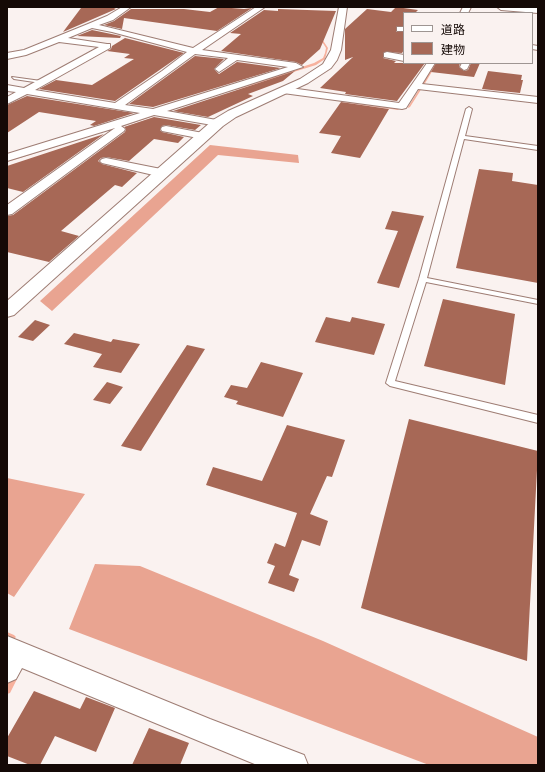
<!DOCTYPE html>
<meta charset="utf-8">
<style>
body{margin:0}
#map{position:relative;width:545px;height:772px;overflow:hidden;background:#faf2f0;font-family:"Roboto Serif","Noto Sans JP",serif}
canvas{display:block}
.frame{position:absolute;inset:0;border:8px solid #140906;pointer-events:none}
.legend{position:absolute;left:403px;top:12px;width:130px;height:52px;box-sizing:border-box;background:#faf2f0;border:1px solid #9e9592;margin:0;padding:5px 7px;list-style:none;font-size:12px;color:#140906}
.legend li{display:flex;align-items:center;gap:8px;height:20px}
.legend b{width:20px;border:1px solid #9e9592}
</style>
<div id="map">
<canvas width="545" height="772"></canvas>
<div class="frame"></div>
<ul class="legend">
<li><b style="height:5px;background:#fff"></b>道路</li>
<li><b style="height:11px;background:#a76856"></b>建物</li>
</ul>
</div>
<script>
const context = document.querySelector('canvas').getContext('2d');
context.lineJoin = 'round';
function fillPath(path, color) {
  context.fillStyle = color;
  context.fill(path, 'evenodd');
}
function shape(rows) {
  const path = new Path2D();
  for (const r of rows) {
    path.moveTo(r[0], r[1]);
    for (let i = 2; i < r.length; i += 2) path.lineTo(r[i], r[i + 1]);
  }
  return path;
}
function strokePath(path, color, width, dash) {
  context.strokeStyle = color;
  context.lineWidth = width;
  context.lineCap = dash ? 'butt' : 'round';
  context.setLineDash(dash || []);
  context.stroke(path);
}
const forest = shape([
 [210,145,298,155,299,163,218,155,52,311,40,301],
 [7,478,85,494,14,597,7,593],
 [95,564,140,566,323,641,538,737,538,765,429,765,69,629]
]);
const stream = shape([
 [320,36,328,48,325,59,316,65,236,90,234,89,314,63,323,58,325,53,326,48,319,37,320,36],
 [435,63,437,63,424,85,422,85,435,63],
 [421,87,422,88,410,107,408,108,408,107,420,88,421,87],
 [208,96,210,97,124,126,122,125,208,96],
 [341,100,398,108,399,109,398,110,342,102,341,102,341,100],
 [78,138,81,139,7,162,7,160,78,138],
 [7,632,14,635,16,637,14,639,12,640,7,638,7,632],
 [13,675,16,676,17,679,10,693,7,694,7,683,10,676,13,675]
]);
const building = shape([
 [219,7,244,9,252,8,217,31,124,18,122,29,104,25,114,21,131,9,184,9,210,12],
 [396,7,418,10,415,13,404,13,404,26,396,27,396,32,404,32,404,50,402,53,384,52,383,58,396,61,394,63,425,63,397,101,345,94,346,92,320,88,353,57,345,60,345,29,367,9,391,12],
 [81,8,114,8,116,9,63,32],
 [278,9,336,11,320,49,302,65,296,62,221,51,241,34,230,33,264,10,278,11],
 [92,30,121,36,120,38,77,36],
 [125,38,184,53,115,101,39,89,56,80,92,85,134,59,124,58,130,54,107,51,111,49,112,46],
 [195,56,224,59,214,69,219,74,237,62,281,68,153,107,129,104],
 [436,63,460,63,459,67,464,71,468,70,471,63,480,63,474,77,431,72],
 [295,71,283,81,248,94,253,96,208,117,173,111],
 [488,71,522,75,521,80,523,80,520,93,482,89],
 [27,96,134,113,94,126,90,125,96,121,39,112,7,133,7,105],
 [341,102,389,109,360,158,331,153,341,136,319,133],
 [154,117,201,125,195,130,166,125,162,126,160,130,162,132,184,137,178,143,154,139,129,161,106,157,101,158,98,161,102,164,137,173,122,187,115,185,61,231,79,236,49,262,7,252,7,216,13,215,125,132,126,129,124,127],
 [104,134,23,192,7,188,7,166],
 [479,169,513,173,512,181,538,185,538,283,456,268],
 [392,211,424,216,399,288,377,283,398,231,385,229],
 [443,299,515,314,505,385,424,366],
 [326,317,350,322,352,317,385,324,374,355,315,342],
 [35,320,50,325,33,341,18,337],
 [74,333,111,342,113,339,140,344,121,373,93,367,102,354,64,344],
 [187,345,205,349,141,451,121,446],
 [261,362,303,373,283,417,236,404,238,401,224,397,231,385,247,388],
 [107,382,123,387,110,404,93,400],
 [409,419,538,451,527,661,361,608],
 [287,425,345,440,332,477,327,476,310,514,328,521,320,546,302,540,289,575,299,579,294,592,268,583,275,566,267,563,275,543,285,547,297,513,206,485,213,467,262,481],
 [34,691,80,709,86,697,115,708,96,752,55,736,40,765,30,765,7,756,7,738],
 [149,728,189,743,180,765,132,765]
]);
const lane = shape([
 [12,77,41,81,43,82,41,83,14,79,12,77],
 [469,107,472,109,465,136,538,146,538,150,464,139,427,278,538,300,538,304,426,282,395,381,538,415,538,423,390,386,386,383,419,279,466,109,469,107]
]);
const street = shape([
 [122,7,131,7,113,20,99,25,193,48,256,7,265,7,202,50,296,63,303,67,167,111,222,121,223,123,222,125,218,126,154,115,121,126,125,129,124,131,12,214,7,215,7,205,115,128,7,161,7,154,140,113,27,94,7,104,7,97,16,92,7,91,7,85,24,88,99,47,59,42,26,55,7,59,7,53,24,50,88,24,107,16,122,7],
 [92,28,112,32,187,52,162,71,115,103,35,90,110,48,110,44,107,44,68,38,92,28],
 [195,54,228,58,215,69,219,72,237,60,288,67,153,109,125,105,195,54],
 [463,7,471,7,468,13,460,13,463,7],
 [397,27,404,27,404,31,397,31,397,27],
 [532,45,538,46,538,50,532,49,532,45],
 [387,52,404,55,404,61,384,57,384,53,387,52],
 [427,63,435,63,422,84,538,97,538,103,418,89,406,108,402,109,283,93,278,90,283,87,399,103,427,63],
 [462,63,470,63,467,69,464,70,460,67,462,63],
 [166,126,203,133,208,136,203,139,162,131,161,129,162,127,166,126],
 [106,158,166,170,168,173,162,177,102,163,100,161,102,159,106,158],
 [7,636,210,719,304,755,308,765,257,765,22,668,16,679,7,683,7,636]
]);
const secondary = shape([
 [339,7,347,7,341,50,337,60,331,68,308,83,236,117,223,126,14,315,7,317,7,301,213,120,228,111,300,79,323,64,331,50,339,7],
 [497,7,538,7,538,13,501,10,497,7]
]);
fillPath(forest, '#e9a491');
fillPath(stream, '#f7b19d');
fillPath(building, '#a76856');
strokePath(lane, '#9e7d74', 2);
strokePath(street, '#9e7d74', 2);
strokePath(secondary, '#9e7d74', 2);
fillPath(lane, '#fff');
fillPath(street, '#fff');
fillPath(secondary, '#fff');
</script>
